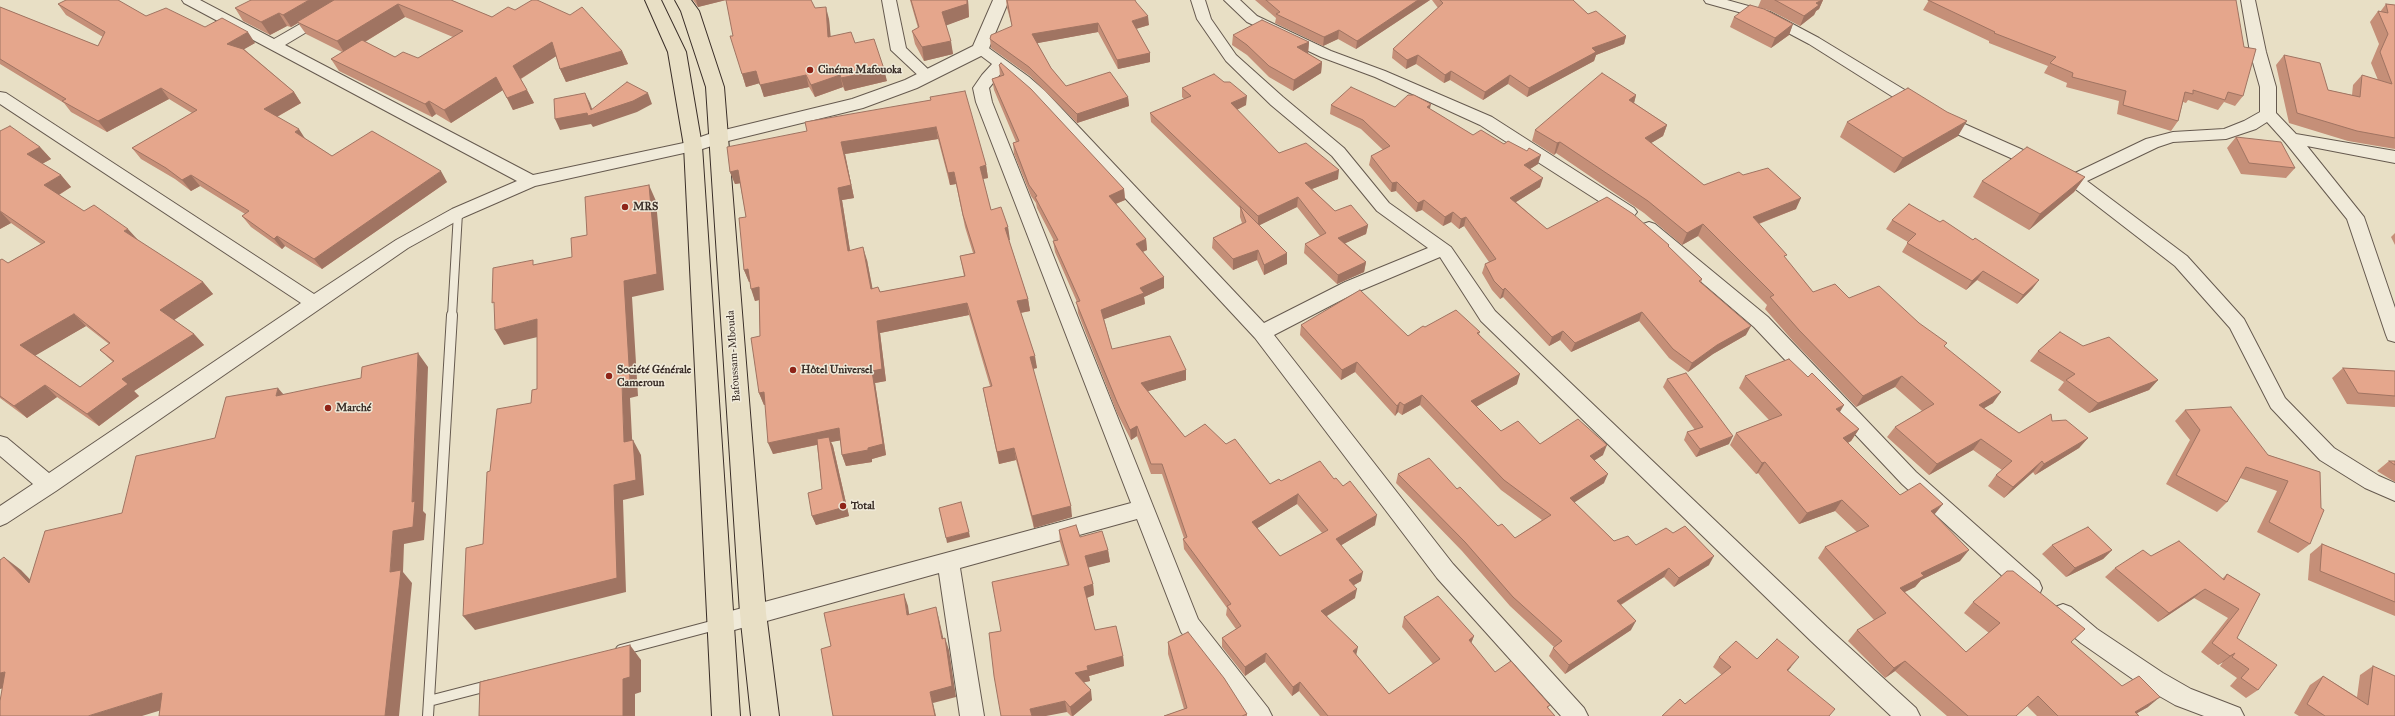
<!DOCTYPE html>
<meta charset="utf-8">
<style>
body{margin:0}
canvas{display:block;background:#e8dfc5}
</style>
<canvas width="2395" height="716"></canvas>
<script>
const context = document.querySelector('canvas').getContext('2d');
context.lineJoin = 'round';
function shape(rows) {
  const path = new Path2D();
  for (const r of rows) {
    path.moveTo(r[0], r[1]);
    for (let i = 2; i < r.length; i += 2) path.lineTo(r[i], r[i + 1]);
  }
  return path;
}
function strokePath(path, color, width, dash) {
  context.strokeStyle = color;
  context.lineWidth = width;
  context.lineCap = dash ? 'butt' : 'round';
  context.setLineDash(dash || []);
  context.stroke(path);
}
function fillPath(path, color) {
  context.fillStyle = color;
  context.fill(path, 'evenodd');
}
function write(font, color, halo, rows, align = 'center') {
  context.font = font + ' "IM FELL Great Primer",serif';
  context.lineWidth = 3;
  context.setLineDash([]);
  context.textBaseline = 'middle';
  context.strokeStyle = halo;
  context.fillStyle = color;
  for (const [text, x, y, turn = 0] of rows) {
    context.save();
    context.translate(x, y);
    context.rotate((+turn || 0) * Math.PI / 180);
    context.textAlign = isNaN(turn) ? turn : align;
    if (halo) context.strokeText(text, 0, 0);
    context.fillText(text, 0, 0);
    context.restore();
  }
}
const serviceFar1 = shape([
 [452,316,458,213]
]);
const service = shape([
 [621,650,719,624],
 [429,701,491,685],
 [428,716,452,315]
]);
const minor = shape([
 [182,0,200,0,274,39,342,0,360,0,285,45,533,175,693,141,699,142,701,146,699,150,693,151,535,186,464,217,408,248,56,491,7,523,0,526,0,506,33,484,0,456,0,436,7,438,49,473,301,303,0,104,0,92,6,93,314,294,396,240,452,209,517,181,184,3,182,0],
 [882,0,896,0,906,48,932,73,935,76,932,79,922,79,891,50,882,0],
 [1191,0,1205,0,1211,19,1236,55,1283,97,1344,148,1389,203,1451,247,1495,311,1827,627,1916,708,1920,716,1891,716,1811,641,1481,321,1440,257,1357,292,1274,335,1453,564,1584,708,1588,716,1561,716,1437,578,1255,338,1033,99,1002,72,989,88,992,102,1198,619,1268,708,1272,716,1246,716,1181,632,1137,519,960,568,984,716,960,716,939,573,720,634,712,631,709,624,712,617,720,614,1131,503,976,102,973,88,982,75,992,64,976,52,973,49,976,46,986,46,1029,77,1045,91,1264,323,1345,282,1428,248,1377,211,1332,156,1271,105,1226,61,1197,19,1191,0],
 [1224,0,1240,0,1257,16,1331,51,1385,71,1492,117,1634,208,1637,212,1634,216,1628,218,1622,216,1480,125,1375,77,1321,57,1247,22,1224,0],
 [1704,0,1727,0,1770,12,1819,38,1951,118,2075,173,2146,139,2173,132,2224,129,2244,121,2260,112,2260,87,2250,52,2241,0,2255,0,2266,52,2276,87,2276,113,2296,134,2395,151,2395,163,2307,146,2364,217,2395,308,2395,342,2388,340,2386,335,2347,219,2285,142,2267,122,2256,129,2226,139,2173,142,2158,147,2087,181,2187,256,2244,319,2285,398,2334,448,2379,476,2395,483,2395,501,2365,488,2320,460,2271,408,2230,328,2175,266,2069,184,1939,126,1809,44,1760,18,1706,3,1704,0],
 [1649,222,1655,224,1768,317,1916,472,2039,581,2042,588,2039,595,2031,598,2023,595,1902,484,1754,327,1643,232,1640,228,1643,224,1649,222],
 [2063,604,2071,607,2097,629,2163,673,2191,689,2240,708,2244,716,2204,716,2175,705,2147,689,2081,643,2055,621,2052,614,2055,607,2063,604]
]);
const tertiary = shape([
 [993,0,1009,0,987,53,917,88,863,108,724,142,693,152,686,150,684,146,686,142,712,133,852,99,905,80,973,46,993,0]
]);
const trunk = shape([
 [645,0,661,0,686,52,702,146,740,716,712,716,684,146,668,52,645,0],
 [675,0,691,0,699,11,724,87,766,613,779,716,751,716,740,613,706,87,681,11,675,0]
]);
const wall = shape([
 [451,0,492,17,515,10,622,51,628,64,566,82,560,69,556,56,521,79,534,103,513,110,503,90,451,123,436,114,432,117,339,71,331,59,342,52,306,34,298,23,291,27,287,26,270,35,243,21,235,8],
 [405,17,453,37,418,58,395,57,365,42],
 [693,0,726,0,698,7],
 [910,0,968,0,969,17,946,25,953,54,924,61,915,44,912,31,918,28],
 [1006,0,1149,25,1136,29,1150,53,1150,62,1118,69,1098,32,1037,43,1051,68,1066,86,1128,97,1129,106,1077,123,1030,76,991,48,990,39,1012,26,1007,8],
 [1255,0,1430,0,1356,49,1338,39,1323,46,1275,23,1276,18],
 [1432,0,1573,0,1588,14,1626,36,1624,44,1596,55,1594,61,1527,97,1508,84,1483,100,1450,80,1444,83,1416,64,1406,69,1392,58,1393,49,1438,8],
 [1761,0,1823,0,1819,9,1816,11,1814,15,1800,26,1771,11,1758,7],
 [1929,0,2243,96,2235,106,2224,102,2218,110,2188,100,2186,103,2183,102,2178,121,2171,131,2117,114,2119,101,2066,87,2067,83,2044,73,2048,66,1989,43,1989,41,1923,10],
 [58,4,146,16,205,27,255,43,244,49,294,92,301,103,277,117,304,138,332,156,447,182,322,269,285,246,282,249,251,227,242,216,245,214,200,186,191,191,175,179,141,159,132,148,192,113,169,99,107,132,71,112,64,103,0,64,0,7,98,46,103,37,66,15],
 [2386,4,2395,5,2395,149,2348,141,2289,123,2276,65,2284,55,2328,90,2352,95,2353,85,2362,75,2378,80,2371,63,2379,44,2370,22,2378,11,2380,12],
 [815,8,829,19,830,36,855,43,887,81,845,91,843,87,815,97,809,87,764,97,760,83,746,87,742,74],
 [1734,17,1793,24,1789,35,1771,48,1730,27],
 [1233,35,1309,42,1308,53,1307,53,1322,62,1321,73,1293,91,1269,77,1247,55,1232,45],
 [999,65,1124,189,1125,200,1116,204,1146,239,1147,250,1143,252,1164,277,1164,288,1144,297,1145,304,1104,319,1112,349,1186,370,1186,380,1148,391,1185,437,1270,484,1281,481,1334,479,1375,525,1341,545,1361,581,1354,585,1355,598,1327,616,1356,655,1389,694,1433,664,1402,627,1404,617,1474,636,1471,643,1495,672,1550,705,1548,708,1555,716,1320,716,1299,691,1292,696,1265,662,1245,676,1222,647,1222,638,1236,629,1226,615,1227,608,1184,549,1183,539,1184,538,1162,474,1151,474,1137,436,1131,440,1117,413,1078,313,1077,302,1055,252,1053,241,1054,241,1037,208,1036,203,1031,196,1014,154,1013,143,1016,142,994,90,992,79,1000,76],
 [1297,504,1322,533,1280,556,1257,528],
 [1182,88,1246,105,1237,110,1279,153,1338,179,1312,189,1335,211,1368,225,1366,234,1345,243,1366,262,1364,272,1337,284,1304,253,1305,244,1320,236,1297,207,1259,225,1287,253,1287,264,1264,275,1257,260,1233,270,1212,248,1213,238,1242,223,1240,217,1240,208,1151,122,1150,113,1184,99,1182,97],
 [1636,95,1634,103,1667,125,1663,136,1651,143,1704,185,1743,175,1796,209,1759,224,1786,259,1813,292,1849,298,1945,347,1993,403,1984,408,2019,433,2052,421,2088,438,2079,448,2035,475,2033,472,2004,498,1988,486,1996,475,2002,470,1973,450,1929,475,1887,437,1895,427,1922,411,1895,387,1856,407,1793,341,1765,309,1767,305,1698,236,1682,245,1644,213,1556,153,1554,155,1532,141,1535,130],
 [931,100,986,165,988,178,983,179,991,210,1008,227,1009,240,1028,299,1030,311,1021,313,1037,368,1033,369,1072,517,1034,528,1016,460,999,464,985,399,990,386,969,315,880,333,886,381,875,383,886,455,872,459,872,462,846,466,842,455,840,440,831,442,833,446,849,516,816,525,812,516,822,489,817,445,773,454,765,405,764,405,759,393,760,336,759,300,755,301,750,282,749,282,744,270,746,217,740,183,735,184,730,172,807,131],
 [938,139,950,185,956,184,965,227,973,253,960,256,964,276,880,292,872,288,867,260,850,250,842,200,854,198,845,154],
 [1331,105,1430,109,1473,135,1504,144,1538,164,1530,169,1540,187,1516,202,1547,229,1669,247,1702,279,1701,283,1746,335,1713,354,1688,372,1669,358,1639,321,1571,352,1560,340,1549,346,1503,297,1500,299,1492,290,1482,273,1485,264,1489,262,1464,226,1459,229,1451,222,1443,226,1422,210,1416,212,1396,191,1391,192,1369,165,1371,156,1383,150,1361,129,1330,114],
 [1847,122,1958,136,1894,173,1840,137],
 [0,131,40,147,51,159,42,164,61,175,71,187,59,195,84,211,139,241,203,282,213,294,174,320,194,334,204,345,134,391,139,396,99,426,57,397,27,418,0,398,0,260,8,263,41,244,11,223,0,229],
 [86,326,109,344,100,350,113,362,80,387,35,355],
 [2236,137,2295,168,2286,178,2241,174,2227,148],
 [2085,177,2074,192,2029,230,1973,197,1982,181],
 [1892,220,1973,240,2039,280,2032,289,2017,304,1977,280,1966,290,1902,252,1908,242,1886,229],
 [2395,233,2395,245,2391,237],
 [1301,325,1408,336,1425,327,1480,332,1479,334,1517,384,1476,407,1501,431,1540,444,1603,455,1594,460,1604,483,1574,502,1614,541,1636,545,1709,565,1674,587,1664,577,1621,605,1631,630,1565,674,1549,656,1553,648,1554,647,1510,606,1462,551,1396,483,1398,474,1457,489,1498,526,1515,538,1542,520,1501,490,1420,405,1402,415,1398,412,1395,416,1355,372,1341,380,1300,335],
 [2083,346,2158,380,2149,390,2089,413,2058,390,2064,382,2030,361,2038,351],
 [2343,368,2395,371,2395,407,2347,404,2332,378],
 [1745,376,1840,412,1859,429,1851,441,1848,443,1900,495,1934,514,1960,561,1921,580,1915,587,1905,592,1966,652,1989,633,1964,613,1973,602,2071,642,2122,686,2148,707,2137,713,2139,716,2037,716,2027,706,2016,716,1947,716,1895,671,1885,678,1848,641,1857,630,1874,620,1818,558,1825,547,1857,532,1835,511,1799,524,1758,473,1756,474,1730,445,1736,433,1769,420,1739,388],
 [1667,379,1729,444,1696,457,1684,440,1687,432,1695,430,1663,387],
 [2185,410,2268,455,2320,472,2310,544,2298,553,2257,532,2277,491,2240,478,2227,502,2217,512,2166,484,2190,440,2175,421],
 [2389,461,2395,461,2395,482,2377,471],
 [1059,530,1080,537,1108,550,1110,562,1088,567,1093,584,1094,595,1087,598,1095,630,1123,656,1124,666,1089,676,1090,681,1084,682,1092,700,1073,716,1071,716,1067,712,1001,631,1067,565,1060,542],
 [2322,544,2395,574,2395,616,2308,580,2310,554],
 [2052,545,2112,550,2103,559,2066,577,2042,554],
 [2151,556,2222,579,2227,574,2260,594,2237,638,2258,690,2246,698,2230,686,2237,678,2220,666,2223,662,2218,665,2201,652,2228,618,2194,598,2158,622,2105,577,2115,568],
 [1168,642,1247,714,1247,716,1164,716,1184,709,1168,654],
 [1719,657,1757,659,1791,667,1788,671,1685,704,1722,675,1713,667],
 [2373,666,2395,716,2299,716,2294,713,2310,685,2323,676,2357,697,2360,675]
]);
const shadedWall = shape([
 [309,0,339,0,297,22,298,23,291,27,283,15],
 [696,0,726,0,698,7],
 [967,0,968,0,969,17,945,26,942,12],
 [1418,0,1430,0,1356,49,1357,41],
 [1822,0,1823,0,1819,9,1816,11,1814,15,1800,26,1804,16,1816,3],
 [398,4,405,17,345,54,337,41],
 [826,7,829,19,832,49,828,37],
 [279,13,287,26,270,35,261,22],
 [1148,16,1149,25,1132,30,1132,21],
 [1098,23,1098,32,1033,44,1032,34],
 [1793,24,1789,35,1771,48,1775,38],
 [1339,30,1338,39,1323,46,1324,37],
 [248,32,255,43,234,55,227,44],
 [1626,36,1624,44,1596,55,1594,61,1527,97,1529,88,1592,48],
 [951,41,953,54,924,61,922,47],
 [552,42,558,55,520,79,513,66],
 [1309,42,1308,53,1296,58,1297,47],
 [622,51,628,64,566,82,560,69],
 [1150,53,1150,62,1118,69,1117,60],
 [1418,55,1416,64,1406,69,1407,60],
 [1322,62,1321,73,1293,91,1294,80],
 [884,69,887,81,845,91,841,78],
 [756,71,760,83,746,87,742,74],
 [1451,71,1450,80,1444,83,1445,75],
 [806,75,809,87,764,97,760,85],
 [840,75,843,87,815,97,811,85],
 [1510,75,1508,84,1483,100,1485,92],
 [496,77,503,90,451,123,444,110],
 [161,88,169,99,107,132,98,121],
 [527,90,534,103,513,110,507,98],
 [294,92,301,103,271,120,264,109],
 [585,93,590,103,594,114,648,93,652,104,637,112,593,127,591,124,560,130,555,119,591,110],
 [1636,95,1633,107,1629,100],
 [1247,96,1246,105,1230,113,1231,103],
 [1128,97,1129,106,1077,123,1077,114],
 [429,101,436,114,432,117,425,104],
 [1431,104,1429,113,1427,107],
 [1967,121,1958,136,1894,173,1903,158],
 [1667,125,1663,136,1641,149,1645,138],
 [936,127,938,139,845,154,854,198,842,200,852,263,848,251,838,188,841,142],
 [299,129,306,140,295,132],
 [1560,142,1556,153,1554,155,1557,143],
 [40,147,51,159,38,166,27,154],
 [1541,155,1538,164,1522,174,1524,165],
 [986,165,988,178,982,179,980,167],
 [738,170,742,183,735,184,730,172],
 [1339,170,1338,179,1304,192,1305,183],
 [441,171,447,182,322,269,314,259],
 [954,172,956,184,950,185,948,173],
 [61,175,71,187,55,197,44,185],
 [191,175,200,186,191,191,182,180],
 [2085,177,2074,192,2029,230,2040,214],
 [1543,178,1540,187,1508,207,1510,198],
 [1397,182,1396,191,1391,192,1392,183],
 [649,185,656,201,664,290,632,297,638,396,630,398,633,457,624,442,622,383,624,281],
 [1124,189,1125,200,1110,206,1109,196],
 [1298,197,1297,207,1258,226,1258,216],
 [1801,198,1796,209,1747,228,1753,217],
 [1424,200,1422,210,1416,212,1418,203],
 [0,211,11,223,0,229],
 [1453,212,1451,222,1443,226,1445,217],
 [1466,217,1464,226,1459,229,1461,219],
 [1703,224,1698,236,1682,245,1687,233],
 [1368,225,1366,234,1337,247,1338,238],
 [1008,227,1010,240,1007,240,1005,228],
 [128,229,139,241,124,231],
 [277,236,285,246,282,249,274,239],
 [1146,239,1147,250,1137,254,1136,244],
 [863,247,867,260,875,301,871,289],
 [1258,250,1257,260,1233,270,1233,259],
 [1287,253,1287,264,1264,275,1264,265],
 [1366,262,1364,272,1337,284,1338,275],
 [748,269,752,282,749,282,744,270],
 [1983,271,1977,280,1966,290,1972,281],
 [1164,277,1164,288,1144,297,1145,304,1102,320,1101,310,1140,288],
 [2039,280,2032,289,2017,304,2023,295],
 [203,282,213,294,171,322,160,310],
 [759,287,763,299,755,301,751,289],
 [1505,288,1503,297,1500,299,1503,290],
 [1028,299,1030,311,1019,313,1017,301],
 [967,303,969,315,880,333,886,381,875,383,886,455,872,459,872,462,846,466,842,455,868,448,872,371,877,321],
 [1642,312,1639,321,1571,352,1575,343],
 [74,314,86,326,33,357,20,345],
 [537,319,546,335,504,345,495,330],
 [1751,326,1746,335,1713,354,1688,372,1692,363,1717,345],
 [1563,331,1560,340,1549,346,1552,337],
 [194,334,204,345,134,391,139,396,99,426,87,414,122,379],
 [418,353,428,367,423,511,426,514,424,540,404,544,403,572,412,583,399,716,385,716,390,572,393,531,412,502],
 [1035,356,1037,368,1032,369,1030,357],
 [1357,362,1355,372,1341,380,1342,370],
 [1186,370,1186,380,1142,393,1141,383],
 [1520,374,1517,384,1468,411,1471,401],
 [1902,376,1895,387,1856,407,1863,396],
 [2158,380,2149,390,2089,413,2098,403],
 [45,385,57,397,27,418,14,406],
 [278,388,290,402,276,396],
 [764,392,769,404,764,405,759,393],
 [2001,392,1993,403,1971,416,1979,405],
 [1422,395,1420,405,1402,415,1404,405],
 [1400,402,1398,412,1395,416,1397,406],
 [1844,405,1837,417,1836,409],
 [1137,426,1137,436,1131,440,1130,430],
 [839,428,843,440,831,442,833,446,849,516,816,525,812,516,845,507,830,442,773,454,768,443],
 [1859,429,1851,441,1835,449,1843,438],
 [1733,436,1729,444,1696,457,1700,449],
 [2088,438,2079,448,2035,475,2044,464],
 [1981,439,1973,450,1929,475,1937,464],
 [633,440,641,455,644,495,623,500,626,592,475,630,463,616,614,485],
 [1607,445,1603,455,1586,466,1590,456],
 [1014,448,1016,460,999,464,997,452],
 [2042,461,2033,472,2004,498,2013,487],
 [1765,462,1758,473,1756,474,1762,463],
 [1608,474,1604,483,1566,508,1570,498],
 [1298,494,1297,504,1251,532,1252,522],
 [1842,500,1835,511,1799,524,1807,513],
 [1943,504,1934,515,1931,511],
 [1071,506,1072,517,1034,528,1032,516],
 [1377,515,1375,525,1335,549,1336,539],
 [969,532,970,537,947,543,946,538],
 [1108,550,1110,562,1087,568,1085,556],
 [1969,550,1960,561,1921,580,1915,587,1892,598,1900,588,1921,573],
 [2112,550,2103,559,2066,577,2075,568],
 [1714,556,1709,565,1674,587,1679,578],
 [4,557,21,570,46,596,29,583],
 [1669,568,1664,577,1612,610,1617,601],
 [1363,572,1361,581,1347,589,1349,580],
 [1093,584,1094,595,1086,598,1084,587],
 [1357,589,1355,598,1320,620,1321,611],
 [2205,589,2194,598,2158,622,2169,613],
 [904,594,908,606,911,627,907,615],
 [936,607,939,619,946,650,942,639],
 [1636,621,1631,630,1565,674,1569,665],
 [1474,636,1470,646,1469,640],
 [945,638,949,650,956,697,933,703,936,716,935,716,930,692],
 [630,645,641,660,641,692,635,694,635,716,623,716,623,679],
 [1358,647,1356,656,1353,651],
 [1266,653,1265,662,1245,676,1245,667],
 [2235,653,2223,662,2218,665,2230,656],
 [1123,656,1124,666,1089,676,1090,681,1077,684,1075,673,1087,666],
 [1799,657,1791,667,1779,680,1787,670],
 [1905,661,1895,671,1885,678,1894,668],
 [5,672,23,684,0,689,0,673],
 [1300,682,1299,691,1292,696,1293,687],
 [1091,690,1092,700,1073,716,1072,716,1070,707],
 [162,693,178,705,142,716,88,716],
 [2160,697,2148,707,2132,716,2135,712],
 [1065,701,1067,712,1046,716,1032,716,1030,709]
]);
const building = shape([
 [66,0,118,0,146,16,166,8,205,27,222,18,248,32,227,44,243,49,294,92,264,109,299,129,295,132,332,156,372,131,441,171,314,259,277,236,274,239,242,216,249,211,191,175,182,180,166,168,132,148,197,110,161,88,98,121,62,101,66,99,0,59,0,7,98,46,105,32,58,4,66,0],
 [251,0,309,0,283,15,279,13,261,22,235,8,251,0],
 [334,0,451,0,492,17,508,7,515,10,532,0,537,0,570,15,582,7,622,51,560,69,552,42,513,66,527,90,507,98,496,77,444,110,429,101,425,104,331,59,362,40,395,57,403,52,418,58,463,31,398,4,337,41,297,22,334,0],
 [726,0,811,0,815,8,826,7,828,37,851,32,855,43,874,39,884,69,841,78,840,75,811,85,806,75,760,85,756,71,742,74,730,36,733,36,726,0],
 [911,0,967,0,967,4,942,12,951,41,922,47,912,31,919,27,911,0],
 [1007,0,1135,0,1136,2,1148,16,1132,21,1150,53,1117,60,1098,23,1032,34,1051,68,1066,86,1110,72,1128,97,1077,114,1029,67,990,39,991,35,1012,26,1007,0],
 [1266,0,1418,0,1357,41,1339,30,1324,37,1276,14,1280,12,1266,0],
 [1440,0,1573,0,1588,14,1596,11,1626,36,1592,48,1596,52,1529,88,1510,75,1485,92,1451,71,1445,75,1418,55,1407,60,1393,49,1443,3,1440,0],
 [1775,0,1822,0,1816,3,1819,5,1804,16,1775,0],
 [1928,0,2236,0,2244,47,2256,49,2243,96,2228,92,2225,100,2193,90,2193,94,2185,92,2178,121,2123,105,2126,91,2072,77,2073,73,2050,63,2056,57,1994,33,1995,32,1928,0],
 [2386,4,2395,5,2395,138,2357,131,2297,113,2284,55,2320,63,2328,90,2360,97,2362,75,2392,84,2380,52,2388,34,2378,11,2388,13,2386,4],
 [1750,5,1764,9,1793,24,1775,38,1734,17,1750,5],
 [1262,20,1309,42,1297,47,1322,62,1294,80,1269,66,1247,45,1233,35,1262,20],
 [1001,63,1031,89,1124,189,1109,196,1146,239,1136,244,1164,277,1140,288,1144,293,1101,310,1112,349,1170,336,1186,370,1141,383,1185,437,1205,424,1226,444,1235,439,1270,484,1279,479,1281,481,1320,461,1334,479,1336,478,1343,486,1350,481,1377,515,1336,539,1363,572,1349,580,1357,589,1321,611,1358,647,1353,651,1389,694,1440,659,1404,617,1438,596,1474,636,1469,640,1495,672,1511,661,1550,705,1547,707,1555,716,1328,716,1300,682,1293,687,1266,653,1245,667,1222,638,1241,626,1227,606,1231,604,1183,539,1187,537,1162,464,1151,464,1137,426,1130,430,1117,402,1076,302,1080,301,1053,241,1058,240,1035,197,1037,196,1029,185,1013,143,1019,141,992,79,1004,75,999,65,1001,63],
 [1298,494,1328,530,1280,556,1252,522,1298,494],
 [1602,73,1636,95,1629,100,1667,125,1645,138,1704,185,1739,172,1743,175,1768,168,1801,198,1753,217,1787,255,1784,256,1813,292,1835,284,1849,298,1879,286,1919,323,1947,343,1944,346,2001,392,1979,405,2019,433,2051,414,2052,421,2066,420,2088,438,2044,464,2042,461,2013,487,1996,475,2012,461,1981,439,1937,464,1895,427,1934,404,1902,376,1863,396,1799,330,1770,297,1774,295,1703,224,1687,233,1648,201,1560,142,1557,143,1535,130,1602,73],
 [1214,74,1224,82,1230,82,1247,96,1231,103,1279,153,1306,143,1339,170,1305,183,1335,211,1351,205,1368,225,1338,238,1366,262,1338,275,1305,244,1326,233,1298,197,1258,216,1150,113,1191,96,1182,88,1214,74],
 [627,82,648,93,633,101,588,116,587,113,555,119,554,99,585,93,591,110,627,82],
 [1351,87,1395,107,1408,95,1414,95,1431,104,1427,107,1473,135,1481,130,1504,144,1508,141,1527,151,1529,148,1541,155,1524,165,1543,178,1510,198,1547,229,1607,197,1633,214,1669,245,1668,246,1702,279,1699,281,1751,326,1717,345,1692,363,1673,349,1642,312,1575,343,1563,331,1552,337,1505,288,1503,290,1494,281,1485,264,1496,259,1466,217,1461,219,1453,212,1445,217,1424,200,1418,203,1397,182,1392,183,1371,156,1390,146,1363,120,1331,105,1351,87],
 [1908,88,1947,112,1967,121,1903,158,1847,122,1908,88],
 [965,91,986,165,980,167,991,210,1001,207,1008,227,1005,228,1028,299,1017,301,1035,356,1030,357,1071,506,1032,516,1014,448,997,452,983,388,992,386,967,303,877,321,882,369,872,371,883,444,868,448,868,450,842,455,839,428,768,443,764,392,759,393,751,338,760,336,759,287,751,289,748,269,744,270,739,218,746,217,738,170,730,172,727,147,807,131,805,122,931,100,930,97,965,91],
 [936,127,948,173,954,172,963,215,975,253,960,256,965,276,880,292,878,287,871,289,863,247,848,251,838,188,851,185,841,142,936,127],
 [10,126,40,147,27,154,61,175,44,185,84,211,94,205,128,229,124,231,203,282,160,310,194,334,122,379,128,384,87,414,45,385,14,406,0,396,0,260,2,259,8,263,45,242,0,211,0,131,10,126],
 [74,314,110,343,100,350,114,361,80,387,20,345,74,314],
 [2236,137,2281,142,2295,168,2249,163,2236,137],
 [2027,147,2085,177,2040,214,1982,181,2027,147],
 [649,185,657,274,624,281,630,381,622,383,624,442,633,440,636,480,614,485,617,578,463,616,466,548,483,544,487,472,490,471,497,409,531,403,532,390,537,389,537,319,495,330,494,302,492,303,493,268,533,260,533,265,572,257,571,238,587,235,585,197,649,185],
 [1909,204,1940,222,1943,220,1973,240,1975,238,2039,280,2023,295,1983,271,1972,281,1907,243,1916,234,1892,220,1909,204],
 [1240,206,1287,253,1264,265,1258,250,1233,259,1213,238,1246,222,1240,206],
 [1360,290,1408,336,1423,326,1425,327,1456,310,1480,332,1477,333,1520,374,1471,401,1501,431,1518,421,1540,444,1578,419,1607,445,1590,456,1608,474,1570,498,1614,541,1628,536,1636,545,1666,528,1673,533,1685,526,1714,556,1679,578,1669,568,1617,601,1636,621,1569,665,1553,648,1562,641,1513,597,1465,542,1398,474,1429,458,1457,489,1460,487,1498,526,1502,524,1515,538,1551,515,1504,480,1422,395,1404,405,1400,402,1397,406,1357,362,1342,370,1301,325,1360,290],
 [2060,332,2083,346,2109,337,2158,380,2098,403,2066,380,2075,374,2038,351,2060,332],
 [418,353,412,502,415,501,413,527,393,531,390,572,401,570,385,716,159,716,162,693,88,716,0,716,0,701,5,672,0,673,0,560,4,557,29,583,45,531,122,513,136,456,215,438,226,397,278,388,276,396,361,378,362,367,418,353],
 [1789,359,1808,377,1812,373,1844,405,1836,409,1859,429,1843,438,1900,495,1920,483,1943,504,1931,511,1969,550,1921,573,1924,576,1900,588,1966,652,2000,623,1973,602,2007,571,2013,571,2085,629,2071,642,2122,686,2139,676,2160,697,2135,712,2139,716,2058,716,2038,696,2016,716,1968,716,1905,661,1894,668,1887,661,1857,630,1886,613,1825,547,1869,526,1842,500,1807,513,1765,462,1762,463,1736,433,1782,415,1745,376,1789,359],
 [2343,368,2395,371,2395,396,2358,393,2343,368],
 [1686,373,1733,436,1700,449,1687,432,1703,427,1667,379,1686,373],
 [2231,407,2268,455,2320,472,2321,508,2324,510,2310,544,2269,522,2288,481,2246,467,2227,502,2176,475,2200,430,2185,410,2231,407],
 [829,437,845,507,812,516,808,493,822,489,817,439,829,437],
 [2389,461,2395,461,2395,465,2389,461],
 [961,502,969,532,946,538,939,508,961,502],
 [1076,525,1080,537,1102,531,1108,550,1085,556,1093,584,1084,587,1095,630,1116,626,1123,656,1087,666,1088,670,1075,673,1091,690,1070,707,1065,701,1030,709,1032,716,1001,716,994,676,989,633,1001,631,992,582,1069,565,1059,530,1076,525],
 [2088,527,2112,550,2075,568,2052,545,2088,527],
 [2179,541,2224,580,2227,574,2260,594,2237,638,2277,665,2258,690,2241,678,2249,669,2232,657,2235,653,2230,656,2212,643,2239,609,2205,589,2169,613,2115,568,2143,550,2151,556,2179,541],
 [2322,544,2395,574,2395,602,2320,571,2322,544],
 [904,594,907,615,936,607,942,639,945,638,952,686,930,692,935,716,833,716,821,649,831,646,824,613,904,594],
 [1188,632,1224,678,1247,714,1242,716,1164,716,1187,708,1168,642,1188,632],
 [1777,639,1799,657,1787,670,1835,709,1829,716,1662,716,1680,699,1685,704,1731,667,1719,657,1736,641,1757,659,1777,639],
 [630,645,630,677,623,679,623,716,479,716,480,682,630,645],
 [2373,666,2395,676,2395,716,2325,716,2307,704,2323,676,2368,705,2373,666]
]);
const markers = [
 [810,70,4,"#8f2418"],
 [625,207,4,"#8f2418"],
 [793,370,4,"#8f2418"],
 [609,376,4,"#8f2418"],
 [328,408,4,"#8f2418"],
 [843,506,4,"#8f2418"]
];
const poiNames = [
 ["Cinéma Mafouoka",818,70],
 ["MRS",633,207],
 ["Société Générale",617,370],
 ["Cameroun",617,383],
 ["Hôtel Universel",801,370],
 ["Marché",336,408],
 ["Total",851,506]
];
const streetNames = [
 ["Bafoussam-Mbouda",734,356,-94]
];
strokePath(serviceFar1, '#665a4f', 10);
strokePath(service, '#665a4f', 12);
strokePath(minor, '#665a4f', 2);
strokePath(tertiary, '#665a4f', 2);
strokePath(trunk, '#3a2e28', 2);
strokePath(serviceFar1, '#f0ead9', 8);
strokePath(service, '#f0ead9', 10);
fillPath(minor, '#f0ead9');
fillPath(tertiary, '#f0ead9');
fillPath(trunk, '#e8dfc5');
fillPath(wall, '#c58f78');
fillPath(shadedWall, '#a07462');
fillPath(building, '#e5a68c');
strokePath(building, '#a07462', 1);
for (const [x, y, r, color] of markers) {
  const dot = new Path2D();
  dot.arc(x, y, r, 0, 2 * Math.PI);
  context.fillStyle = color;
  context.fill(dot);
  strokePath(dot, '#f0ead9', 1.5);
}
write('bold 11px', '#3a2e28', '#f0ead9', poiNames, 'left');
write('11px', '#3a2e28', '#f0ead9', streetNames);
</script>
